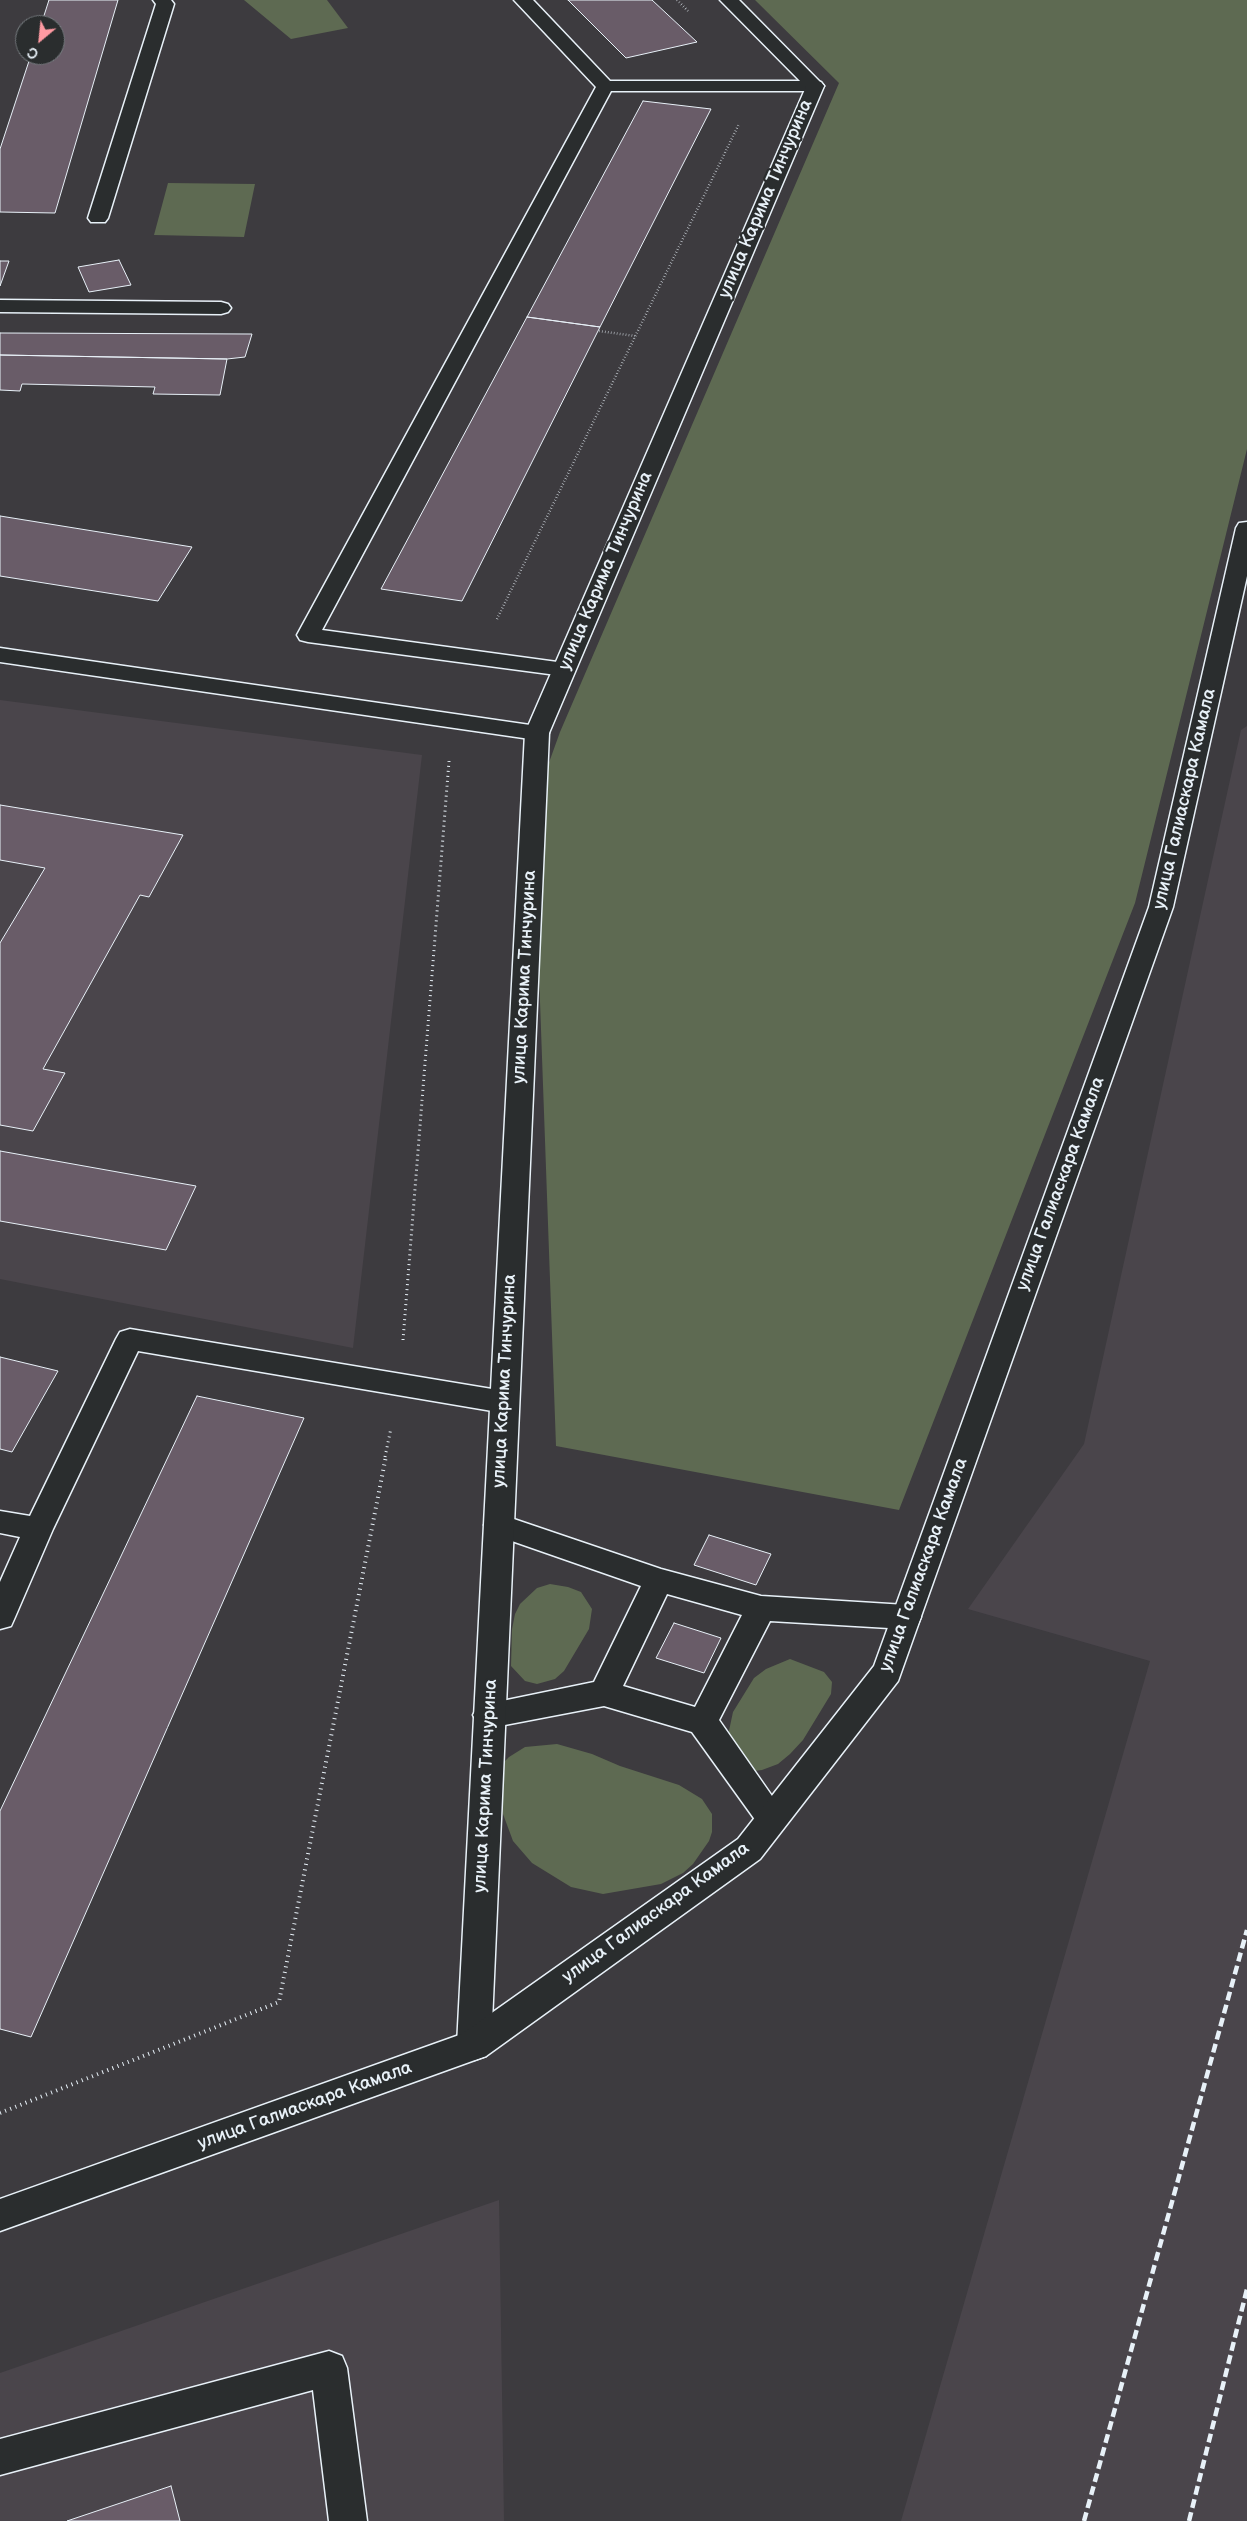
<!DOCTYPE html>
<meta charset="utf-8">
<style>
body{margin:0}
#map{position:relative;width:1247px;height:2521px;overflow:hidden;background:#3d3b3f;font-family:"Balsamiq Sans",sans-serif}
canvas{display:block}
.north{position:absolute;left:15px;top:15px;width:50px;height:50px;box-sizing:border-box;background:#2a2d2e;border:1px solid #767b7f;border-radius:50%;rotate:208deg;font-size:14px;font-weight:700;line-height:20px;text-align:center;color:#e8f1f8}
.north::after{content:'';display:block;margin:auto;width:18px;height:22px;background:#ff9aa2;clip-path:polygon(50% 0,100% 100%,50% 72%,0 100%)}
</style>
<div id="map">
<canvas width="1247" height="2521"></canvas>
<div class="north">С</div>
</div>
<script>
const context = document.querySelector('canvas').getContext('2d');
context.lineJoin = 'round';
function fillPath(path, color) {
  context.fillStyle = color;
  context.fill(path, 'evenodd');
}
function shape(rows) {
  const path = new Path2D();
  for (const r of rows) {
    path.moveTo(r[0], r[1]);
    for (let i = 2; i < r.length; i += 2) path.lineTo(r[i], r[i + 1]);
  }
  return path;
}
function strokePath(path, color, width, dash) {
  context.strokeStyle = color;
  context.lineWidth = width;
  context.lineCap = dash ? 'butt' : 'round';
  context.setLineDash(dash || []);
  context.stroke(path);
}
function write(font, color, halo, rows, align = 'center') {
  context.font = font + ' "Balsamiq Sans",sans-serif';
  context.lineWidth = 4.5;
  context.setLineDash([]);
  context.textBaseline = 'middle';
  context.strokeStyle = halo;
  context.fillStyle = color;
  for (const [text, x, y, turn = 0] of rows) {
    context.save();
    context.translate(x, y);
    context.rotate((+turn || 0) * Math.PI / 180);
    context.textAlign = isNaN(turn) ? turn : align;
    if (halo) context.strokeText(text, 0, 0);
    context.fillText(text, 0, 0);
    context.restore();
  }
}
const built = shape([
 [0,700,422,755,353,1348,0,1279],
 [1247,726,1247,2521,901,2521,1150,1661,968,1609,1084,1444,1241,730],
 [499,2200,504,2521,0,2521,0,2373]
]);
const green = shape([
 [244,0,327,0,348,28,291,39],
 [755,0,1247,0,1247,449,1135,903,899,1510,556,1446,533,807,560,732,839,83],
 [168,183,255,184,244,237,154,235],
 [550,1584,568,1587,581,1592,592,1609,589,1629,564,1671,555,1679,537,1684,525,1681,511,1666,512,1629,515,1614,520,1604,537,1588],
 [790,1659,824,1672,832,1682,831,1694,803,1740,790,1754,778,1764,762,1770,746,1772,727,1740,733,1712,754,1678,766,1669],
 [557,1744,592,1754,620,1766,679,1785,702,1799,712,1814,712,1832,709,1841,693,1864,683,1873,661,1884,603,1894,571,1887,532,1863,513,1841,503,1814,499,1792,503,1763,509,1757,525,1747]
]);
const building = shape([
 [49,0,118,0,55,213,0,212,0,149,31,55,55,55,55,25,41,25,49,0],
 [568,0,652,0,697,42,626,58,568,0],
 [643,101,711,109,600,327,527,317,643,101],
 [119,260,131,285,89,292,78,267,119,260],
 [0,261,9,261,0,286,0,261],
 [527,317,600,327,462,601,381,589,527,317],
 [0,333,252,334,245,357,227,359,0,355,0,333],
 [0,355,227,359,220,395,153,394,155,387,22,384,20,391,0,390,0,355],
 [0,516,192,547,158,601,0,576,0,516],
 [0,805,183,835,149,897,140,895,43,1069,65,1073,33,1131,0,1125,0,943,45,868,0,860,0,805],
 [0,1151,196,1186,166,1250,0,1221,0,1151],
 [0,1357,58,1371,12,1452,0,1449,0,1357],
 [197,1396,304,1418,31,2037,0,2029,0,1811,197,1396],
 [709,1535,771,1554,756,1585,694,1565,709,1535],
 [674,1623,721,1638,704,1673,656,1658,674,1623],
 [171,2486,180,2521,67,2521,171,2486]
]);
const pathFar2 = shape([
 [677,0,689,12],
 [599,331,635,336],
 [497,619,739,124]
]);
const pathFar1 = shape([
 [403,1340,449,761],
 [385,1457,391,1428]
]);
const path = shape([
 [0,2113,279,2002,386,1456]
]);
const lane = shape([
 [153,0,171,0,174,4,108,218,105,222,91,222,88,218,156,4,153,0],
 [514,0,533,0,610,81,815,81,821,82,824,86,821,90,815,91,611,91,322,630,572,664,575,669,572,674,564,676,308,642,300,640,297,635,596,87,514,0],
 [0,300,221,302,228,304,231,308,228,312,221,314,0,312,0,300],
 [0,648,537,726,545,728,549,733,545,738,537,740,0,662,0,648],
 [130,1329,504,1391,514,1394,518,1402,514,1410,504,1413,138,1351,53,1529,15,1617,11,1626,0,1629,0,1582,20,1537,0,1533,0,1511,30,1516,116,1339,120,1332,130,1329],
 [499,1514,661,1569,761,1596,906,1605,917,1608,921,1617,917,1626,906,1629,770,1621,719,1720,788,1819,783,1828,772,1832,761,1828,692,1732,604,1706,489,1728,478,1724,473,1715,478,1706,594,1682,641,1586,489,1533,484,1525,489,1517,499,1514],
 [667,1594,742,1615,695,1707,623,1686,667,1594],
 [329,2351,342,2356,347,2368,367,2521,329,2521,313,2390,0,2475,0,2439,329,2351]
]);
const street = shape([
 [720,0,739,0,824,86,549,733,491,2045,486,2056,474,2060,462,2056,457,2045,525,733,806,87,720,0]
]);
const secondary = shape([
 [1247,522,1247,576,1173,907,898,1681,760,1859,486,2056,0,2231,0,2199,462,2034,738,1839,874,1666,1149,907,1236,528,1239,523,1247,522]
]);
const rail = shape([
 [1084,2521,1247,1930],
 [1189,2521,1247,2289]
]);
const streetNames = [
 ["улица Карима Тинчурина",766,199,-67],
 ["улица Карима Тинчурина",606,571,-67],
 ["улица Галиаскара Камала",1185,799,-77],
 ["улица Карима Тинчурина",525,977,-87],
 ["улица Галиаскара Камала",1061,1184,-70],
 ["улица Карима Тинчурина",505,1381,-87],
 ["улица Галиаскара Камала",924,1565,-70],
 ["улица Карима Тинчурина",486,1786,-87],
 ["улица Галиаскара Камала",656,1913,-36],
 ["улица Галиаскара Камала",305,2106,-20]
];
fillPath(built, '#4a454b');
fillPath(green, '#5e6a52');
fillPath(building, '#695c68');
strokePath(building, '#e8f1f8', 1);
strokePath(lane, '#e8f1f8', 3);
strokePath(street, '#e8f1f8', 3);
strokePath(secondary, '#e8f1f8', 3);
strokePath(pathFar2, '#e8f1f8', 2.5, [0.5, 2.5]);
strokePath(pathFar1, '#e8f1f8', 3, [1, 4]);
strokePath(path, '#e8f1f8', 4, [1, 4.5]);
fillPath(lane, '#2a2d2e');
fillPath(street, '#2a2d2e');
fillPath(secondary, '#2a2d2e');
strokePath(rail, '#e8f1f8', 4.5, [9, 4.5]);
write('18px', '#e8f1f8', '#2a2d2e', streetNames);
</script>
